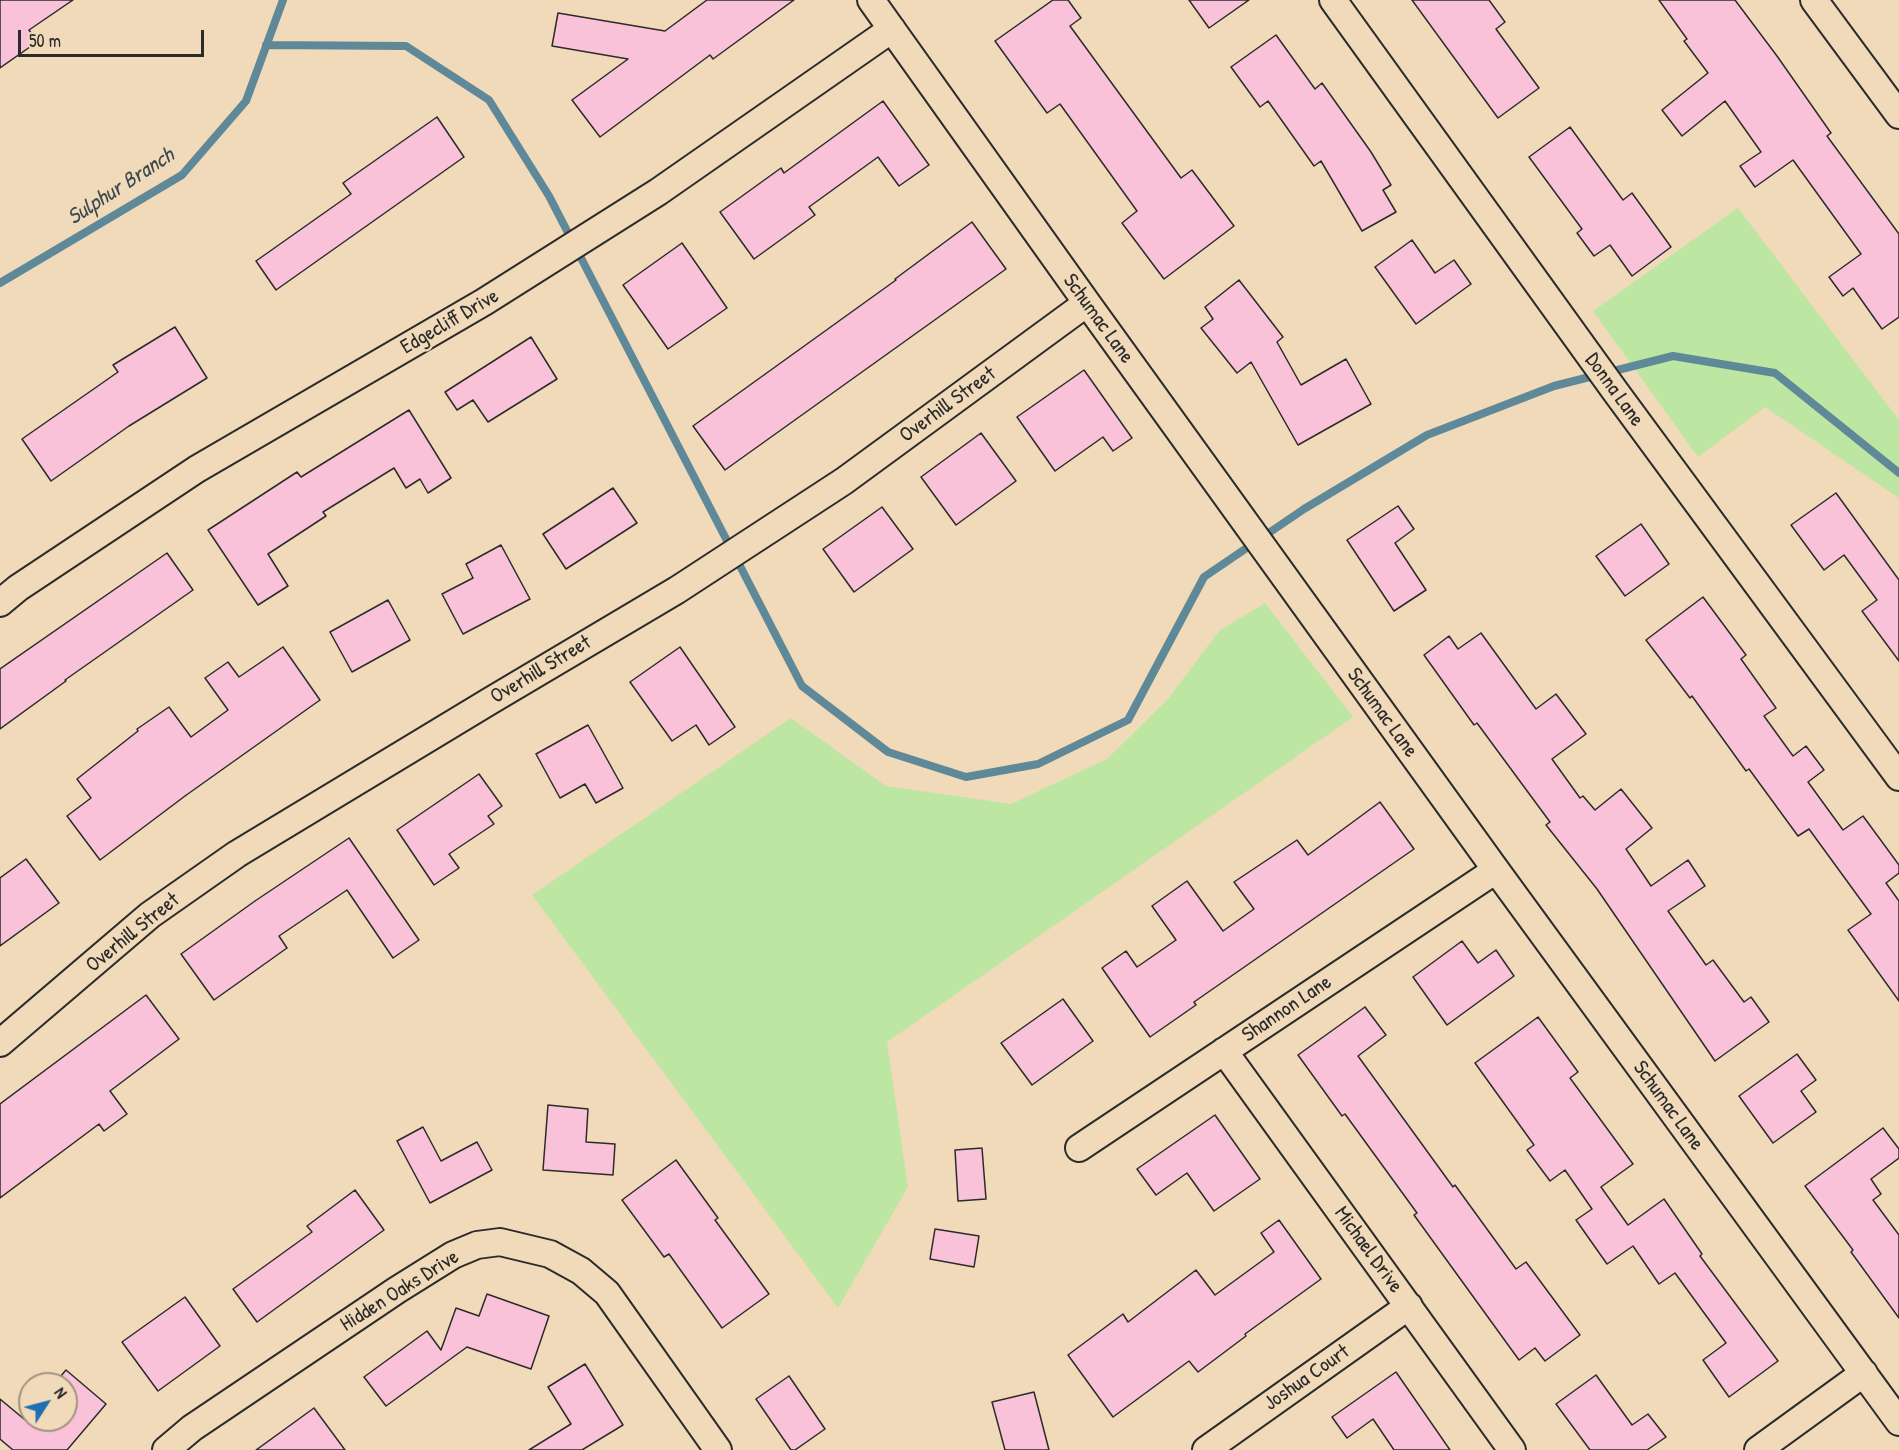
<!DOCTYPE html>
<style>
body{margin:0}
#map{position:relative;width:1899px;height:1450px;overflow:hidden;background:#f1dab9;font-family:"Patrick Hand",sans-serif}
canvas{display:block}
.north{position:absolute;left:18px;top:1372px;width:60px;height:60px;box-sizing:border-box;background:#f1dab9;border:2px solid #a29480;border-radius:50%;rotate:54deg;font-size:16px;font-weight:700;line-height:24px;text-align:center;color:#2b2b2b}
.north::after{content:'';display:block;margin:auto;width:21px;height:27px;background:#1f6fb2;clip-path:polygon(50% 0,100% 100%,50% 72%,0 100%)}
.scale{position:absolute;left:18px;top:30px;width:186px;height:27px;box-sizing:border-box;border:3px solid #2b2b2b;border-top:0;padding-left:8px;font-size:18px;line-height:21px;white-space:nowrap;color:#2b2b2b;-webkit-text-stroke:4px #f1dab9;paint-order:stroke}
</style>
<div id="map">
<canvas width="1899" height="1450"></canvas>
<div class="north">N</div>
<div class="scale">50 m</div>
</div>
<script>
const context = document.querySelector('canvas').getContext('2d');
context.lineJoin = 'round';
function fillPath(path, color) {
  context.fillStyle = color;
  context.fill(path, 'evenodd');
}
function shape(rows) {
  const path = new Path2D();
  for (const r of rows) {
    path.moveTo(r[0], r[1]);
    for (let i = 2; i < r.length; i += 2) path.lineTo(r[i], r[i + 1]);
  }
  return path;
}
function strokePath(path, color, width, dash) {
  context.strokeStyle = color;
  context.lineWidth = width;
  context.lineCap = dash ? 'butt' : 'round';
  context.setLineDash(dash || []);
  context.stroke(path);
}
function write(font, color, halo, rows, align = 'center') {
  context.font = font + ' "Patrick Hand",sans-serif';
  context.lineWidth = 4.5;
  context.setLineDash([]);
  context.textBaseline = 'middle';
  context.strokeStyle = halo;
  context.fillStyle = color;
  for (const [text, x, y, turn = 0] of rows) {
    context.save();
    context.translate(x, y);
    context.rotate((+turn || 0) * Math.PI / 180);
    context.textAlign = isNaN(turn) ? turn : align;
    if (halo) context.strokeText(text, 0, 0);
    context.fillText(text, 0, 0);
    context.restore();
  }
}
const green = shape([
 [1738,208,1899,420,1899,498,1765,407,1698,457,1593,311],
 [1265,603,1353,717,887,1042,908,1187,838,1308,532,895,791,718,886,786,1011,804,1107,759,1168,699,1219,631]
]);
const stream = shape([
 [266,45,406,46,489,100,549,196,802,686,888,752,966,777,1038,764,1128,720,1204,577,1304,509,1427,435,1554,386,1673,356,1775,373,1899,473],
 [0,283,182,175,246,101,283,0]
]);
const building = shape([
 [0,0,73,0,29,30,37,42,0,68,0,0],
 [707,0,794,0,713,59,710,55,600,137,572,100,628,59,552,46,558,13,665,31,707,0],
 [1053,0,1068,0,1081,18,1070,26,1181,178,1192,170,1234,226,1164,279,1122,223,1137,211,1060,104,1047,113,995,41,1053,0],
 [1189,0,1249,0,1209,28,1189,0],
 [1412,0,1489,0,1505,22,1496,29,1539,88,1498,118,1412,0],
 [1659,0,1735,0,1777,56,1831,133,1827,136,1899,234,1899,317,1882,329,1853,288,1843,296,1829,277,1861,254,1793,160,1755,187,1740,166,1761,152,1725,101,1682,136,1662,110,1708,73,1684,41,1687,39,1659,0],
 [1276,35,1315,89,1322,83,1371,152,1391,185,1383,190,1396,212,1362,231,1321,161,1314,166,1268,101,1260,107,1231,67,1276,35],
 [883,101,929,165,899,186,878,157,809,207,815,215,754,259,720,212,781,168,784,173,883,101],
 [437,117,464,157,276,290,256,261,351,194,343,183,437,117],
 [1570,127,1623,200,1632,193,1671,247,1632,276,1610,245,1594,256,1577,233,1582,229,1529,157,1570,127],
 [972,222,1006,269,725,470,693,426,896,280,895,279,972,222],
 [1412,240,1435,273,1454,260,1471,284,1416,324,1375,267,1412,240],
 [682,243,727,308,668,349,623,285,682,243],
 [1239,280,1283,337,1277,342,1301,385,1346,359,1371,404,1298,445,1251,362,1237,373,1201,328,1213,319,1205,307,1239,280],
 [175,327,207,378,129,426,51,481,22,439,118,372,113,365,175,327],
 [531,337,557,379,488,422,473,400,457,410,445,392,531,337],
 [1084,370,1132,438,1113,451,1103,437,1055,471,1017,417,1084,370],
 [409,410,451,478,428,493,420,479,406,488,394,468,323,512,326,516,268,554,288,586,258,605,208,530,297,472,301,477,409,410],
 [981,433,1016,481,956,525,921,477,981,433],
 [613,488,637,523,566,569,543,534,613,488],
 [1836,493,1899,580,1899,661,1862,611,1877,600,1844,555,1824,570,1791,525,1836,493],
 [1398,506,1414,529,1395,543,1426,590,1394,611,1347,540,1398,506],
 [882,507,913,549,854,592,823,549,882,507],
 [1641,524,1669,564,1625,596,1596,556,1641,524],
 [501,545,530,599,463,634,442,594,473,578,466,564,501,545],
 [167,553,193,590,65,680,66,681,0,729,0,669,167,553],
 [1703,597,1746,655,1741,659,1776,708,1764,716,1793,756,1806,746,1824,770,1808,782,1843,830,1863,816,1899,865,1899,873,1886,883,1899,901,1899,1001,1848,930,1871,914,1809,829,1798,836,1749,769,1746,771,1692,696,1690,698,1646,640,1703,597],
 [388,600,410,640,352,672,330,632,388,600],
 [1481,633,1536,709,1556,694,1586,734,1552,759,1580,798,1583,796,1595,810,1621,789,1652,828,1626,849,1651,886,1688,860,1705,886,1668,911,1706,965,1713,960,1744,1002,1751,997,1769,1022,1715,1061,1597,889,1546,825,1550,822,1477,723,1474,725,1424,655,1449,636,1458,649,1481,633],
 [283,647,320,700,185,796,100,860,67,816,91,798,77,779,138,731,137,729,169,707,191,737,228,710,205,678,228,662,239,677,283,647],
 [680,647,735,727,709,745,696,725,672,741,630,682,680,647],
 [588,725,623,788,596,803,585,784,560,798,536,754,588,725],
 [479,774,502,806,488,816,494,824,449,854,459,868,434,885,397,830,479,774],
 [1380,802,1414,849,1194,1002,1196,1005,1150,1037,1102,968,1126,951,1137,967,1176,940,1152,906,1187,881,1223,931,1254,909,1234,882,1297,840,1308,855,1380,802],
 [349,838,419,940,393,958,347,890,279,936,287,948,214,1000,181,954,255,901,349,838],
 [26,859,59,903,0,946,0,878,26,859],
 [1462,941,1478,963,1496,950,1514,976,1447,1025,1413,977,1462,941],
 [146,995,179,1039,110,1091,127,1114,104,1131,99,1124,0,1198,0,1104,146,995],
 [1063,999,1093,1041,1032,1085,1001,1043,1063,999],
 [1365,1007,1386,1035,1358,1056,1453,1187,1455,1185,1516,1269,1526,1262,1580,1335,1545,1361,1535,1348,1519,1360,1414,1215,1417,1213,1345,1114,1342,1116,1298,1055,1365,1007],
 [1538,1017,1578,1072,1570,1078,1633,1164,1601,1187,1628,1225,1664,1199,1702,1254,1700,1256,1778,1361,1729,1397,1703,1360,1726,1343,1675,1273,1659,1284,1633,1246,1607,1264,1576,1220,1592,1209,1565,1170,1550,1181,1527,1150,1534,1145,1475,1063,1538,1017],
 [1797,1054,1816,1080,1801,1091,1816,1112,1773,1143,1739,1096,1797,1054],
 [548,1105,588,1109,586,1142,615,1144,613,1175,543,1170,548,1105],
 [1215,1115,1260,1179,1214,1211,1187,1173,1156,1195,1137,1169,1215,1115],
 [423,1127,441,1161,477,1142,492,1170,430,1203,397,1141,423,1127],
 [1883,1128,1899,1149,1899,1158,1871,1179,1881,1194,1873,1200,1899,1235,1899,1318,1851,1252,1853,1250,1805,1186,1883,1128],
 [982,1148,986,1199,958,1201,955,1150,982,1148],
 [676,1160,718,1218,715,1220,769,1294,722,1328,669,1254,664,1257,622,1200,676,1160],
 [355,1190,384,1230,257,1322,233,1289,312,1232,307,1226,355,1190],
 [1279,1220,1321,1279,1245,1334,1246,1336,1198,1372,1189,1361,1113,1417,1068,1355,1123,1314,1128,1322,1196,1270,1215,1295,1274,1252,1261,1233,1279,1220],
 [935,1229,979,1236,974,1267,930,1259,935,1229],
 [487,1294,549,1316,531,1369,467,1347,386,1406,364,1377,427,1331,441,1350,456,1308,479,1316,487,1294],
 [185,1297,220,1346,158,1391,122,1342,185,1297],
 [585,1364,623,1425,582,1450,529,1450,571,1424,548,1387,585,1364],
 [66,1370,106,1404,67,1450,13,1450,0,1439,0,1399,24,1419,30,1412,30,1420,66,1420,66,1384,54,1384,66,1370],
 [1396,1372,1450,1450,1394,1450,1373,1419,1347,1438,1332,1417,1396,1372],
 [1596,1375,1632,1425,1648,1414,1666,1437,1647,1450,1590,1450,1556,1404,1596,1375],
 [789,1376,825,1429,795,1450,791,1450,756,1399,789,1376],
 [1034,1392,1049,1450,1005,1450,992,1402,1034,1392],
 [314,1408,345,1450,256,1450,314,1408]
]);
const minor = shape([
 [871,0,1087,303,1496,870,1899,1422],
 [1333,0,1615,391,1899,777],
 [1814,0,1899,115],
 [0,603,18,588,197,469,484,302,658,192,892,29],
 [0,1043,150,915,237,854,490,701,677,590,844,481,1087,303],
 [1224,1051,1512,1450],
 [1079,1148,1496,870],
 [166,1450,192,1428,397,1290,453,1255,477,1245,500,1242,550,1254,581,1271,607,1293,718,1450],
 [1206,1450,1409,1306],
 [1758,1450,1864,1373]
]);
const streetNames = [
 ["Schumac Lane",1098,319,54],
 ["Edgecliff Drive",450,322,-30],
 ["Donna Lane",1614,390,54],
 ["Overhill Street",948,405,-36],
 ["Overhill Street",541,670,-31],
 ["Schumac Lane",1382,713,54],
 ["Overhill Street",133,933,-39],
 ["Shannon Lane",1287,1009,-34],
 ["Schumac Lane",1668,1106,54],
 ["Michael Drive",1368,1250,54],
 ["Hidden Oaks Drive",400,1291,-32],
 ["Joshua Court",1307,1378,-35]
];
const waterNames = [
 ["Sulphur Branch",121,187,-33]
];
fillPath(green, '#bde6a2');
strokePath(stream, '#5f8999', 8);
fillPath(building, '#fac2d8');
strokePath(building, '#2b2b2b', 1.5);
strokePath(minor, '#2b2b2b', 30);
strokePath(minor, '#f1dab9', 26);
write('21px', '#2b2b2b', '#f1dab9', streetNames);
write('italic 22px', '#3c4a50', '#f1dab9', waterNames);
</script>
